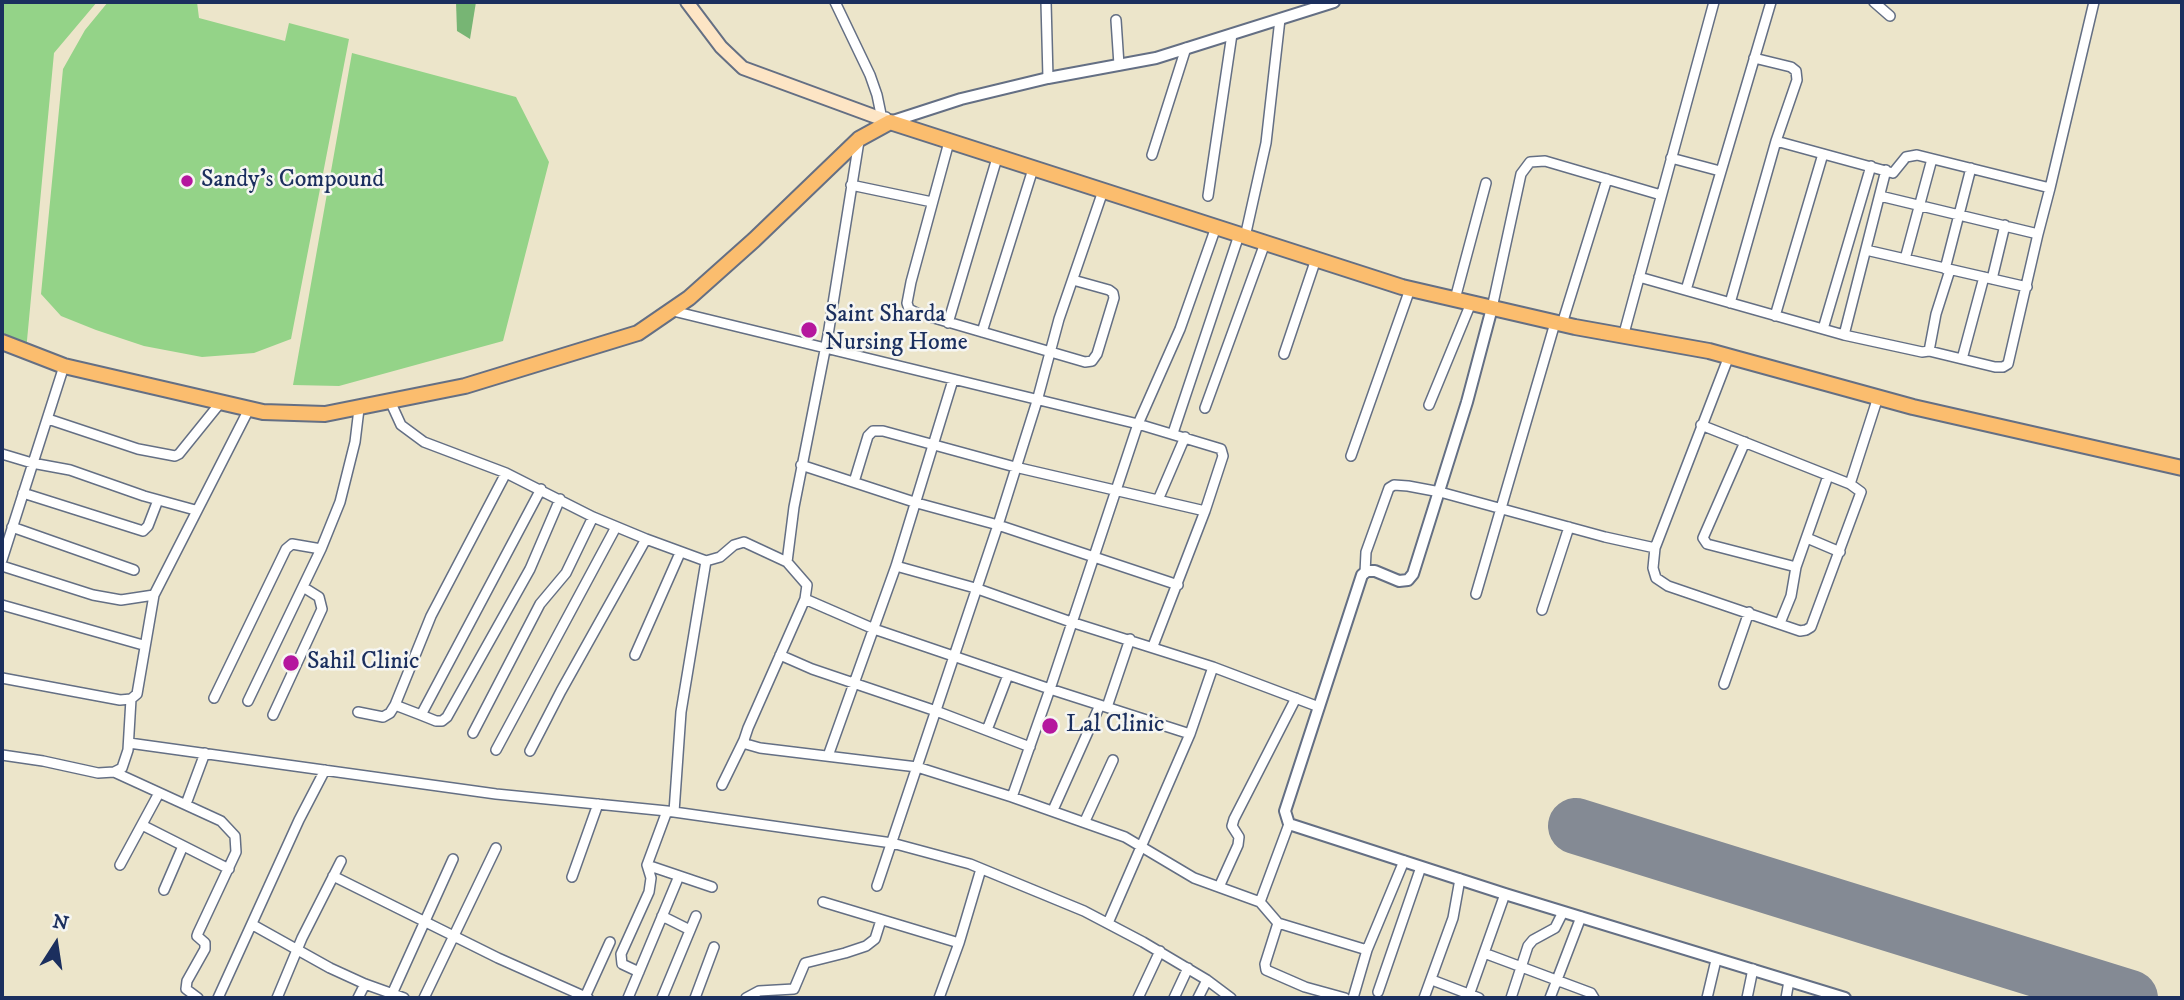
<!DOCTYPE html>
<style>
body{margin:0}
#map{position:relative;width:2184px;height:1000px;overflow:hidden;background:#ece5ca;font-family:"IM FELL DW Pica",serif}
canvas{display:block}
.frame{position:absolute;inset:0;border:4px solid #1b2f5e;pointer-events:none}
.north{position:absolute;left:21px;top:909px;width:70px;height:70px;-webkit-text-stroke:5px #f6f6f2;paint-order:stroke;rotate:12deg;font-size:19px;font-weight:700;line-height:28px;text-align:center;color:#1b2f5e}
.north::after{content:'';display:block;margin:auto;width:24px;height:32px;background:#1b2f5e;clip-path:polygon(50% 0,100% 100%,50% 72%,0 100%)}
</style>
<div id="map">
<canvas width="2184" height="1000"></canvas>
<div class="frame"></div>
<div class="north">N</div>
</div>
<script>
const context = document.querySelector('canvas').getContext('2d');
context.lineJoin = 'round';
function fillPath(path, color) {
  context.fillStyle = color;
  context.fill(path, 'evenodd');
}
function shape(rows) {
  const path = new Path2D();
  for (const r of rows) {
    path.moveTo(r[0], r[1]);
    for (let i = 2; i < r.length; i += 2) path.lineTo(r[i], r[i + 1]);
  }
  return path;
}
function strokePath(path, color, width, dash) {
  context.strokeStyle = color;
  context.lineWidth = width;
  context.lineCap = dash ? 'butt' : 'round';
  context.setLineDash(dash || []);
  context.stroke(path);
}
function write(font, color, halo, rows, align = 'center') {
  context.font = font + ' "IM FELL DW Pica",serif';
  context.lineWidth = 5;
  context.setLineDash([]);
  context.textBaseline = 'middle';
  context.strokeStyle = halo;
  context.fillStyle = color;
  for (const [text, x, y, turn = 0] of rows) {
    context.save();
    context.translate(x, y);
    context.rotate((+turn || 0) * Math.PI / 180);
    context.textAlign = isNaN(turn) ? turn : align;
    if (halo) context.strokeText(text, 0, 0);
    context.fillText(text, 0, 0);
    context.restore();
  }
}
const green = shape([
 [2,2,97,2,54,53,26,351,2,342],
 [108,2,197,2,199,18,285,41,289,23,349,39,291,339,254,353,202,357,144,346,96,330,61,316,41,294,63,69,85,30],
 [352,53,516,97,549,162,503,341,339,386,293,385]
]);
const forest = shape([
 [456,2,476,2,470,39,457,31]
]);
const runway = shape([
 [1576,826,2130,998]
]);
const minor = shape([
 [835,2,870,75,877,95,882,119,886,117],
 [1046,2,1048,78],
 [1874,2,1890,16],
 [1116,20,1119,65],
 [859,141,828,335,794,507,787,562,807,585,805,599,874,629,1050,689,1190,734],
 [1776,141,1893,173,1906,157,1917,155,2050,188,2094,2],
 [949,142,911,282,907,303,909,309,917,313,1085,362,1092,361,1097,354,1114,298,1113,293,1109,290,1073,280],
 [1152,155,1186,48],
 [1671,158,1720,171],
 [851,185,932,202],
 [1208,196,1232,34],
 [2038,234,2050,188],
 [1245,237,1266,143,1280,19],
 [1866,250,2027,287],
 [1905,259,1932,159],
 [1945,269,1971,168],
 [1639,277,1844,335,1886,170],
 [1992,279,2005,225],
 [1686,290,1771,2],
 [1455,299,1486,183],
 [1730,303,1776,141,1797,80,1796,71,1791,67,1754,58],
 [1492,308,1521,174,1530,162,1545,161,1661,195],
 [673,311,1138,424,1221,449,1223,456,1205,511,1153,646],
 [1775,316,1823,154],
 [948,323,997,158],
 [1562,324,1607,179],
 [1823,329,1871,166],
 [982,332,1033,169],
 [1844,335,1922,352,1929,351,1995,367,2003,367,2008,364,2038,234,1880,196],
 [1623,337,1714,2],
 [1929,351,1936,314,1950,270],
 [1284,354,1316,259],
 [1962,359,1984,277],
 [390,401,401,425,424,442,506,473,593,517,646,539,706,561,720,557,734,545,744,542,787,562],
 [1429,405,1471,303],
 [1205,408,1265,243],
 [48,419,138,449,175,456,179,454,221,402],
 [1173,433,1239,235],
 [1745,442,1703,538,1707,544,1796,567],
 [2,454,32,463,70,470,144,496,195,510],
 [1351,456,1410,289],
 [801,465,917,503,998,525,1178,585],
 [854,482,868,436,873,431,883,431,1015,467,1205,511],
 [1850,484,1878,397],
 [23,493,143,531,148,526,158,500],
 [1158,500,1185,437],
 [12,527,134,570],
 [1807,538,1840,552],
 [1655,548,1729,356],
 [2,560,64,366],
 [2,566,93,595,121,600,154,595],
 [896,566,975,588,1071,622,1213,667,1190,734,1108,923],
 [1365,573,1366,552,1389,488,1394,485,1408,486,1440,492,1605,537,1655,548,1653,568,1656,578,1668,586,1800,631,1806,630,1811,627,1861,492,1850,484,1701,425],
 [1476,594,1555,323],
 [805,599,748,728,744,740,746,744,760,748,917,767,1012,797,1050,689,1138,424,1180,329,1216,227],
 [2,605,143,645],
 [1542,610,1569,527],
 [1780,623,1791,596,1796,567,1828,476],
 [635,655,680,553],
 [780,655,812,669,936,711,1030,747],
 [1213,667,1319,707],
 [2,678,120,700,131,699,137,694,154,595,249,409],
 [1724,684,1749,612],
 [214,698,286,549,292,544,321,549],
 [248,701,321,549,340,502,355,442,359,409],
 [395,705,431,616,506,473],
 [1107,707,1130,639],
 [358,712,383,717,390,713,395,705,421,715,541,489],
 [273,715,322,609,319,597,303,587],
 [421,715,436,721,442,721,447,717,530,569,560,499],
 [987,730,1008,675],
 [473,733,540,604,566,573,593,517],
 [129,743,496,794,667,811,892,843,970,864,1084,911,1143,942,1207,980,1231,998],
 [496,750,616,527],
 [530,751,561,691,646,539],
 [2,755,43,761,98,773,114,772,122,768,128,750,131,699],
 [828,756,896,566,953,380],
 [114,772,221,821,235,836,236,852,198,933,197,936,205,943,205,949,187,981,186,989,198,998],
 [722,785,744,740],
 [1012,797,1125,837,1194,878,1260,902],
 [186,804,205,753],
 [1053,810,1100,705],
 [674,812,681,712,706,561],
 [1085,821,1113,760],
 [1289,824,1260,902,1278,923,1367,950],
 [142,825,229,869],
 [120,865,159,793],
 [647,865,712,887],
 [333,876,498,958,588,998],
 [572,877,598,804],
 [877,886,998,525,1037,401,1059,319,1103,191],
 [1219,887,1238,845,1239,837,1232,826,1234,819,1296,698],
 [164,890,183,846],
 [823,902,959,943],
 [662,916,690,930],
 [1278,923,1265,964,1266,970,1305,987,1345,998],
 [253,925,330,968,365,984,404,998],
 [1484,953,1591,993,1594,998],
 [639,972,622,964,621,954,649,892,651,878,647,865,667,811],
 [1432,980,1479,998],
 [1378,992,1421,867],
 [392,994,453,859],
 [585,997,610,942],
 [218,998,299,820,325,770],
 [277,998,302,938,341,861],
 [358,998,365,984],
 [424,998,496,848],
 [628,998,679,876],
 [662,998,696,916],
 [695,998,714,947],
 [746,998,759,991,794,989,805,963,845,953,866,946,875,939,881,920],
 [939,998,959,943,981,869],
 [1138,998,1160,951],
 [1174,998,1188,968],
 [1198,998,1207,980],
 [1353,998,1367,950,1404,861],
 [1424,998,1453,918,1460,879],
 [1468,998,1505,894],
 [1511,998,1528,946,1533,940,1555,928,1563,912],
 [1550,998,1581,917],
 [1707,998,1716,960],
 [1747,998,1753,969],
 [1786,998,1789,981]
]);
const tertiary = shape([
 [890,122,961,99,1048,78,1156,58,1334,2],
 [1492,308,1467,402,1413,574,1408,580,1399,581,1375,571,1367,571,1362,575,1285,811,1289,824,1505,894,1845,998]
]);
const secondary = shape([
 [687,2,721,47,743,68,890,122]
]);
const primary = shape([
 [2,342,64,366,263,412,325,414,465,386,638,333,689,298,754,240,859,139,890,122,1402,287,1575,327,1709,351,1913,407,2182,468]
]);
const markers = [
 [187,181,7,"#b5179e"],
 [809,330,9,"#b5179e"],
 [291,663,9,"#b5179e"],
 [1050,726,9,"#b5179e"]
];
const poiNames = [
 ["Sandy's Compound",201,181],
 ["Saint Sharda",825,316],
 ["Nursing Home",825,344],
 ["Sahil Clinic",307,663],
 ["Lal Clinic",1066,726]
];
fillPath(green, '#94d388');
fillPath(forest, '#77b574');
strokePath(runway, '#848a94', 56);
strokePath(minor, '#646f84', 12);
strokePath(tertiary, '#646f84', 14);
strokePath(secondary, '#646f84', 16);
strokePath(primary, '#646f84', 18);
strokePath(minor, '#fff', 9);
strokePath(tertiary, '#fff', 10);
strokePath(secondary, '#fde5c5', 12);
strokePath(primary, '#fbbd6e', 14);
for (const [x, y, r, color] of markers) {
  const dot = new Path2D();
  dot.arc(x, y, r, 0, 2 * Math.PI);
  context.fillStyle = color;
  context.fill(dot);
  strokePath(dot, '#f6f6f2', 2.5);
}
write('24px', '#1b2f5e', '#f6f6f2', poiNames, 'left');
</script>
